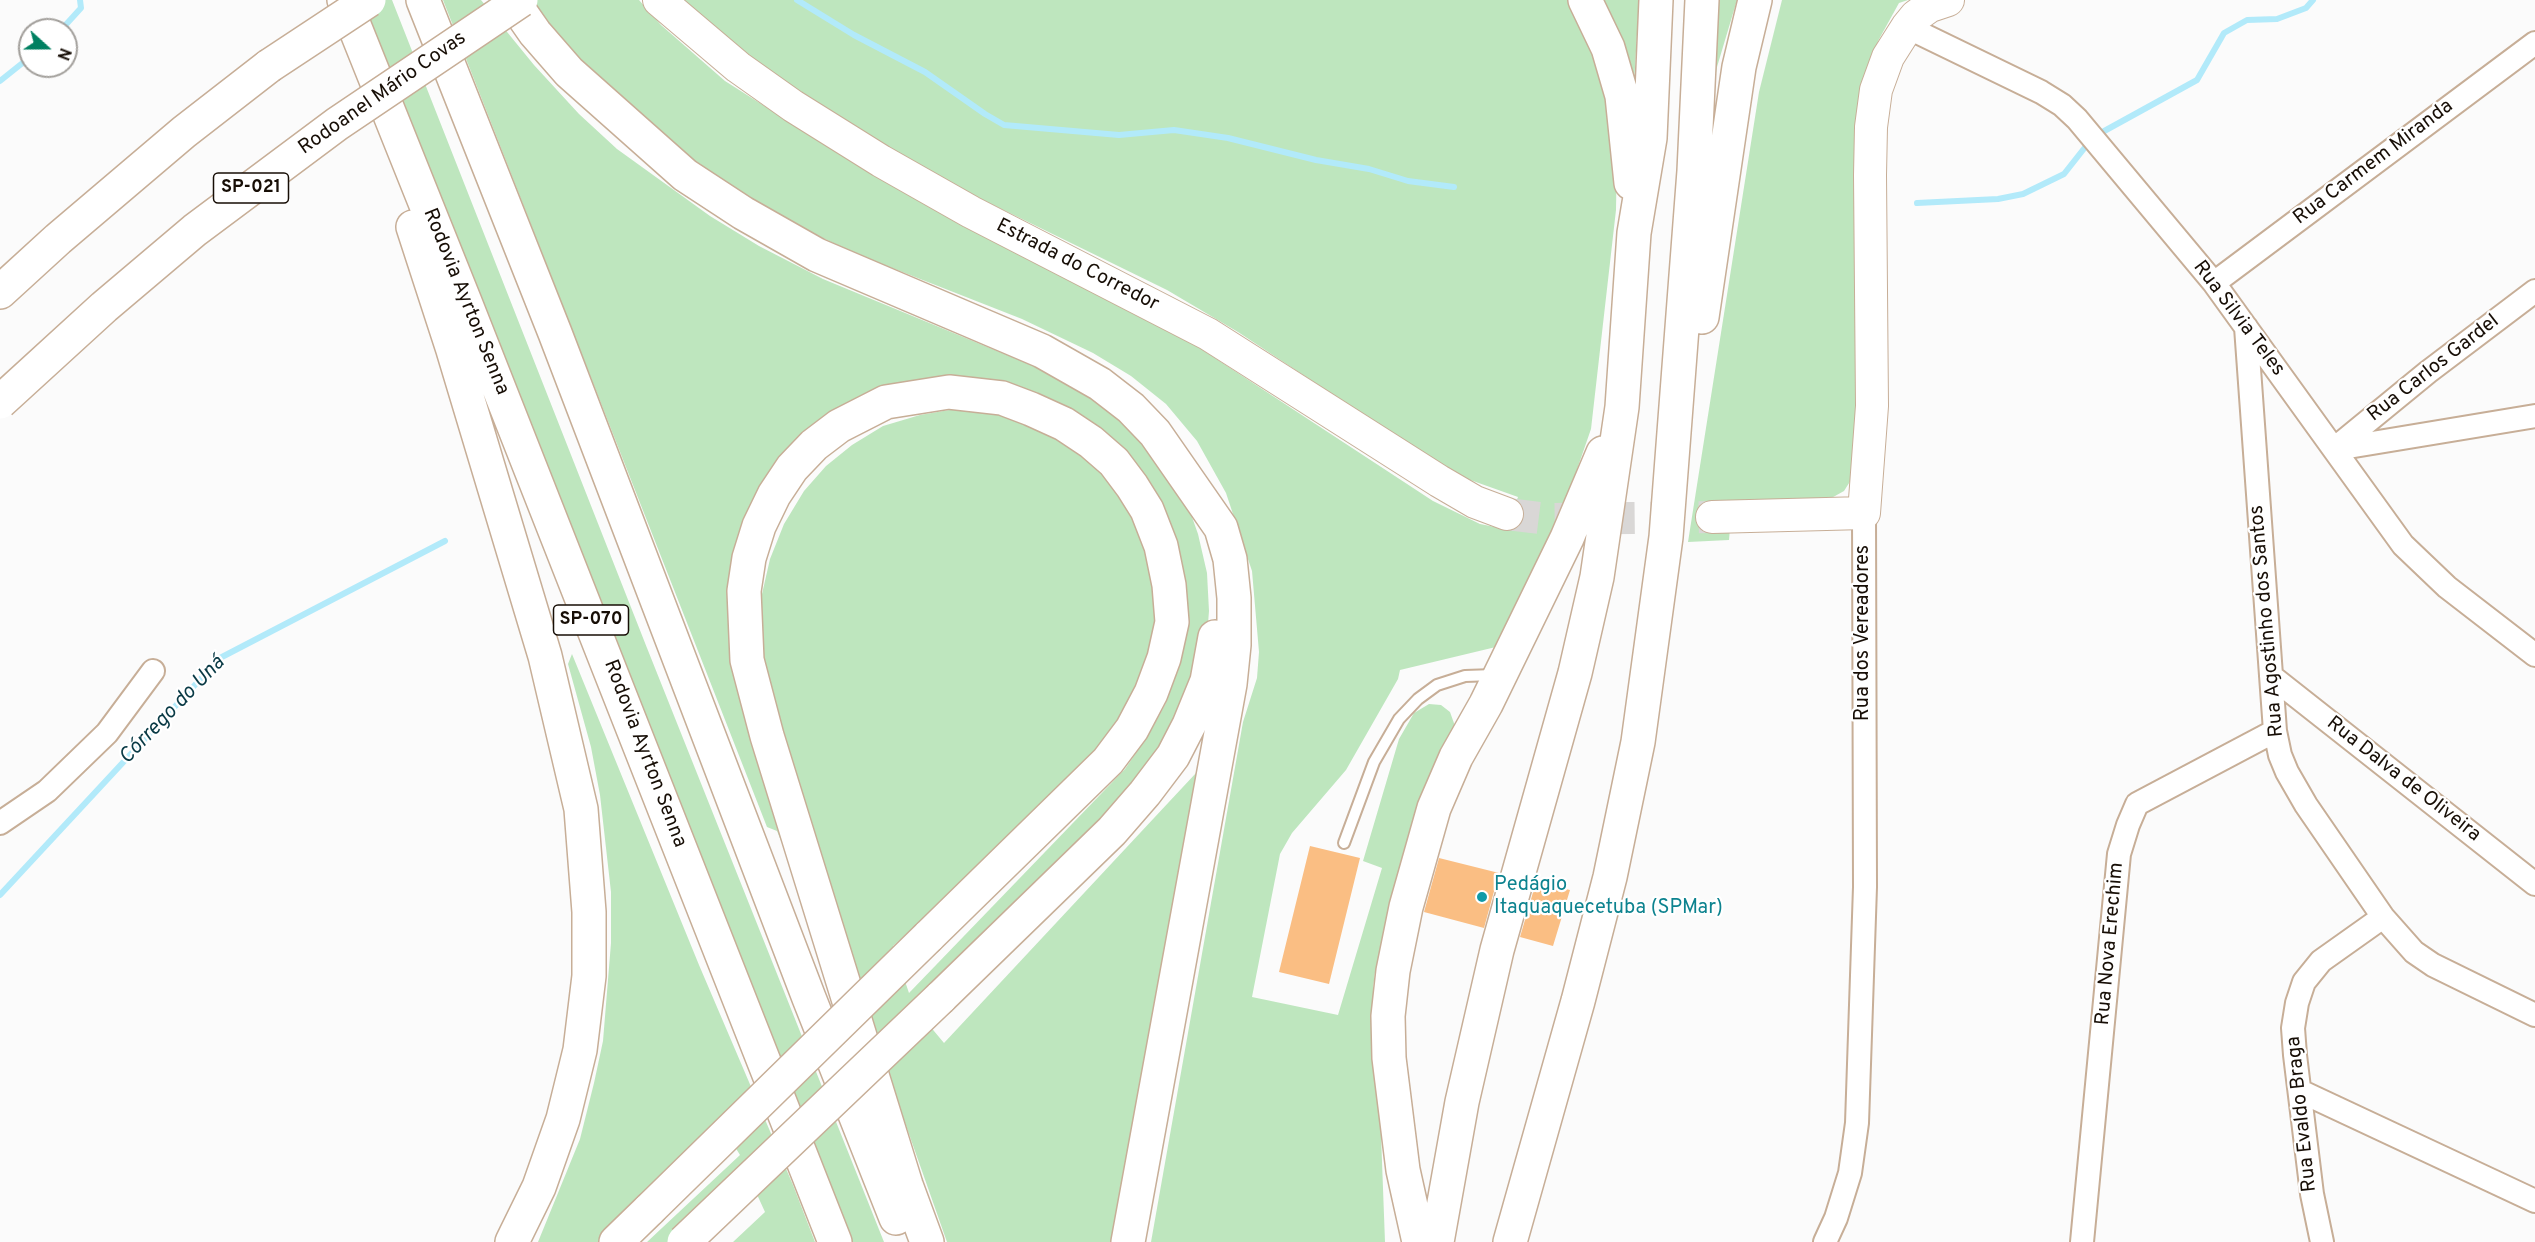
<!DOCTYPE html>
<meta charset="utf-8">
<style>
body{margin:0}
#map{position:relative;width:2535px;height:1242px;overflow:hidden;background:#fbfbfb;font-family:Overpass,sans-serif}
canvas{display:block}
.north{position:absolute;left:18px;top:18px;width:60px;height:60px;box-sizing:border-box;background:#fff;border:2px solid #a29f9b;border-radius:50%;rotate:111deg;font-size:16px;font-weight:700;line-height:24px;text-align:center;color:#170e06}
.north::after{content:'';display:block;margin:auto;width:21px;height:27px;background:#008061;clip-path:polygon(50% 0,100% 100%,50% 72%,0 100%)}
</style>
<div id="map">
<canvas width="2535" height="1242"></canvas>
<div class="north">N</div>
</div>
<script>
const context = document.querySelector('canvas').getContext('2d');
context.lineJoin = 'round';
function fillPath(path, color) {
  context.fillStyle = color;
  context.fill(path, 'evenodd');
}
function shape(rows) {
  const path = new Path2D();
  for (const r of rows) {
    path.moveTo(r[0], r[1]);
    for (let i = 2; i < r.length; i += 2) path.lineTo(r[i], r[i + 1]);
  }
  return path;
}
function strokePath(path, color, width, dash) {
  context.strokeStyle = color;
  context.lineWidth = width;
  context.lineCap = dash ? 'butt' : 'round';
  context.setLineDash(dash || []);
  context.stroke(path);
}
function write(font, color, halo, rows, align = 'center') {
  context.font = font + ' Overpass,sans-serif';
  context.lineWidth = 4.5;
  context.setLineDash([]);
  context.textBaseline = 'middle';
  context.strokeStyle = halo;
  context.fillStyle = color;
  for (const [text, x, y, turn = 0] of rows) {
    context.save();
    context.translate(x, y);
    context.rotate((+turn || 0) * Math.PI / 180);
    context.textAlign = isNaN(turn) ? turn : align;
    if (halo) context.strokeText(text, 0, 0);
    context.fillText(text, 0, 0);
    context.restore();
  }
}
const green = shape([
 [359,0,392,0,647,648,884,1242,851,1242],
 [443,0,481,0,534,65,579,114,617,149,710,216,759,246,823,279,1043,370,1083,390,1116,413,1145,440,1171,470,1186,500,1198,534,1207,573,1209,611,1206,648,1198,684,1184,715,1166,751,1141,786,919,1013,944,1043,1210,758,1121,1242,947,1242,903,1117,778,724,765,670,760,631,762,594,770,559,784,524,804,491,826,466,852,445,883,426,920,415,955,409,989,410,1021,419,1050,432,1078,447,1108,472,1127,497,1140,525,1160,587,1160,616,1156,657,1124,729,1034,818,893,946,909,993,1125,769,1149,734,1166,703,1177,670,1185,633,1186,594,1179,557,1168,525,1153,497,1135,467,1112,444,1085,425,1050,407,1019,397,984,393,946,393,908,401,872,413,838,433,814,454,794,475,772,505,754,547,743,588,740,633,751,705,805,899,777,831,767,827],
 [527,0,639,0,661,25,725,81,826,145,986,237,1129,309,1195,345,1433,501,1480,524,1505,529,1518,497,1459,476,1429,458,1238,332,1167,290,975,196,879,143,755,63,680,0,1572,0,1604,72,1617,148,1616,210,1591,429,1547,556,1500,646,1400,670,1398,679,1346,770,1292,833,1280,854,1252,997,1338,1015,1382,868,1363,861,1399,739,1414,713,1429,704,1441,705,1450,712,1455,726,1421,801,1375,972,1373,989,1379,1081,1385,1242,1151,1242,1243,722,1257,678,1259,652,1252,571,1226,493,1197,441,1166,404,1131,376,1093,353,1022,319,859,255,812,233,756,202,706,171,608,93],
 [1599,0,1639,0,1633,101],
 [1711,0,1737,0,1717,67,1701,164],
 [1782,0,1908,0,1899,3,1878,41,1868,89,1862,325,1856,472,1844,491,1826,501,1732,505,1729,540,1688,542,1759,92],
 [572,654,699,965,793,1185,815,1242,733,1242,765,1212,749,1177,681,1242,647,1242,740,1155,721,1124,603,1242,538,1242,580,1139,594,1083,603,1041,611,943,611,892,600,795,591,747,568,664]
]);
const stream = shape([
 [797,0,854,35,925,72,985,114,1004,125,1119,135,1174,130,1228,138,1316,160,1369,169,1408,181,1454,187],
 [61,30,81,8,80,0],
 [0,81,30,57],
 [2097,135,2197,80,2224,33,2247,20,2277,19,2306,8,2313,0],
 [1917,203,1998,199,2023,194,2064,174,2090,141],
 [0,895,220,658,445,541]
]);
const building = shape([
 [1310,846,1360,858,1329,984,1279,972],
 [1439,858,1499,873,1484,928,1424,912],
 [1536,882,1570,890,1553,946,1520,937]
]);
const secondaryTunnel = shape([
 [1507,514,1547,519,1712,517]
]);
const lane = shape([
 [1344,843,1374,762,1399,719,1418,699,1437,685,1465,676,1494,675]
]);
const street = shape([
 [1907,27,2041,92,2062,105,2077,119,2214,283,2403,545,2447,587,2535,655],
 [2214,283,2535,43],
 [2246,327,2275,731,2280,755,2287,772,2306,805,2383,917,2414,952,2433,965,2535,1015],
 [2334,449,2428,372,2535,291],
 [2336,449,2535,416],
 [2271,676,2535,884],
 [0,823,47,791,107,733,153,671],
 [2300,1091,2535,1201],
 [1825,1242,1836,1218,1850,1173,1857,1123,1865,887,1864,513],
 [2082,1242,2119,854,2128,825,2137,804,2275,731],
 [2322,1242,2312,1194,2295,1055,2293,1028,2297,1003,2304,982,2321,961,2383,917]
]);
const secondary = shape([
 [659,0,738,67,793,106,881,161,971,212,1208,334,1439,481,1475,502,1507,514],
 [1712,517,1864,513,1872,406,1870,175,1871,127,1876,90,1888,57,1907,27,1916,16,1930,6,1948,0]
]);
const highway = shape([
 [344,0,465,302,835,1242],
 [423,0,555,333,809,998,896,1218],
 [512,0,535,33,569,72,685,175,743,213,817,255,1042,351,1100,384,1131,408,1155,433,1221,528,1230,559,1234,598,1234,645,1230,684,1128,1242],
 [1585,0,1608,48,1622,96,1631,183],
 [413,227,453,350,545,656,581,809,589,912,589,976,580,1050,563,1119,539,1187,512,1242],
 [0,292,58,239,184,132,269,66],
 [1702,317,1739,67,1755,0],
 [940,998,1112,831,1145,793,1173,756,1189,725,1207,681,1215,637],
 [616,1242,650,1209],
 [927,1242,906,1185,767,736,747,660,744,591,749,558,759,526,774,495,792,468,814,445,839,426,886,402,949,392,1002,398,1031,409,1064,424,1091,442,1114,462,1132,486,1147,510,1161,546,1169,585,1172,622,1164,658,1151,693,1132,729,1108,761,928,937],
 [1419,1242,1403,1170,1389,1058,1388,1016,1393,971,1406,907,1434,808,1456,757,1486,704,1567,538,1603,453],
 [1437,1242,1462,1102,1497,950,1575,673,1597,577,1622,407,1634,233,1650,138,1656,0],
 [1510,1242,1578,1001,1610,877,1638,742,1666,537,1694,171,1702,0]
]);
const highwayBridge = shape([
 [269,66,369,0],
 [0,402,104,307,195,230,337,124,521,0],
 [650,1209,928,937],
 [684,1242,940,998]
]);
const markers = [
 [1482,897,6,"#0f9aa8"]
];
const shields = [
 [251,188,75],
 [591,620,75]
];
const shieldNames = [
 ["SP-021",251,188],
 ["SP-070",591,620]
];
const streetNames = [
 ["Rodoanel Mário Covas",383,94,-35],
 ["Rua Carmem Miranda",2374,163,-37],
 ["Estrada do Corredor",1077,266,27],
 ["Rodovia Ayrton Senna",465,302,68],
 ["Rua Silvia Teles",2238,319,53],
 ["Rua Carlos Gardel",2434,369,-38],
 ["Rua Agostinho dos Santos",2268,621,-95],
 ["Rua dos Vereadores",1864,633,-90],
 ["Rodovia Ayrton Senna",644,754,69],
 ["Rua Dalva de Oliveira",2403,780,38],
 ["Rua Nova Erechim",2111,944,-85],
 ["Rua Evaldo Braga",2303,1114,-96]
];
const cultureNames = [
 ["Pedágio",1494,886],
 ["Itaquaquecetuba (SPMar)",1494,909]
];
const waterNames = [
 ["Córrego do Uná",173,711,-46]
];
fillPath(green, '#bee6be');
strokePath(stream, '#b2eafa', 6);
fillPath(building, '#fabe83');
strokePath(secondaryTunnel, '#d9d7d6', 32, [32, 16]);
strokePath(lane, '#c7ae97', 14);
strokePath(street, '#c7ae97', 26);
strokePath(secondary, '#c7ae97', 34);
strokePath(highway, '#c7ae97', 36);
strokePath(lane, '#fff', 10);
strokePath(street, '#fff', 22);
strokePath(secondary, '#fff', 32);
strokePath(highway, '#fff', 33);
strokePath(highwayBridge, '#c7ae97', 36, []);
strokePath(highwayBridge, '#fff', 33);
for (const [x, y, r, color] of markers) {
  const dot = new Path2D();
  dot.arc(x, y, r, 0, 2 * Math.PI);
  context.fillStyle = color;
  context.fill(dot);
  strokePath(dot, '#fff', 2);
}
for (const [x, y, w] of shields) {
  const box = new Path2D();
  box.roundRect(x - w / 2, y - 15, w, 30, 4.5);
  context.fillStyle = '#fff';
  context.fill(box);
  strokePath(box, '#170e06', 1.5);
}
write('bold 18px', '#170e06', null, shieldNames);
write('20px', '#170e06', '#fff', streetNames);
write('20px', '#0d838f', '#fff', cultureNames, 'left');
write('italic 21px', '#093a45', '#fff', waterNames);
</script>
